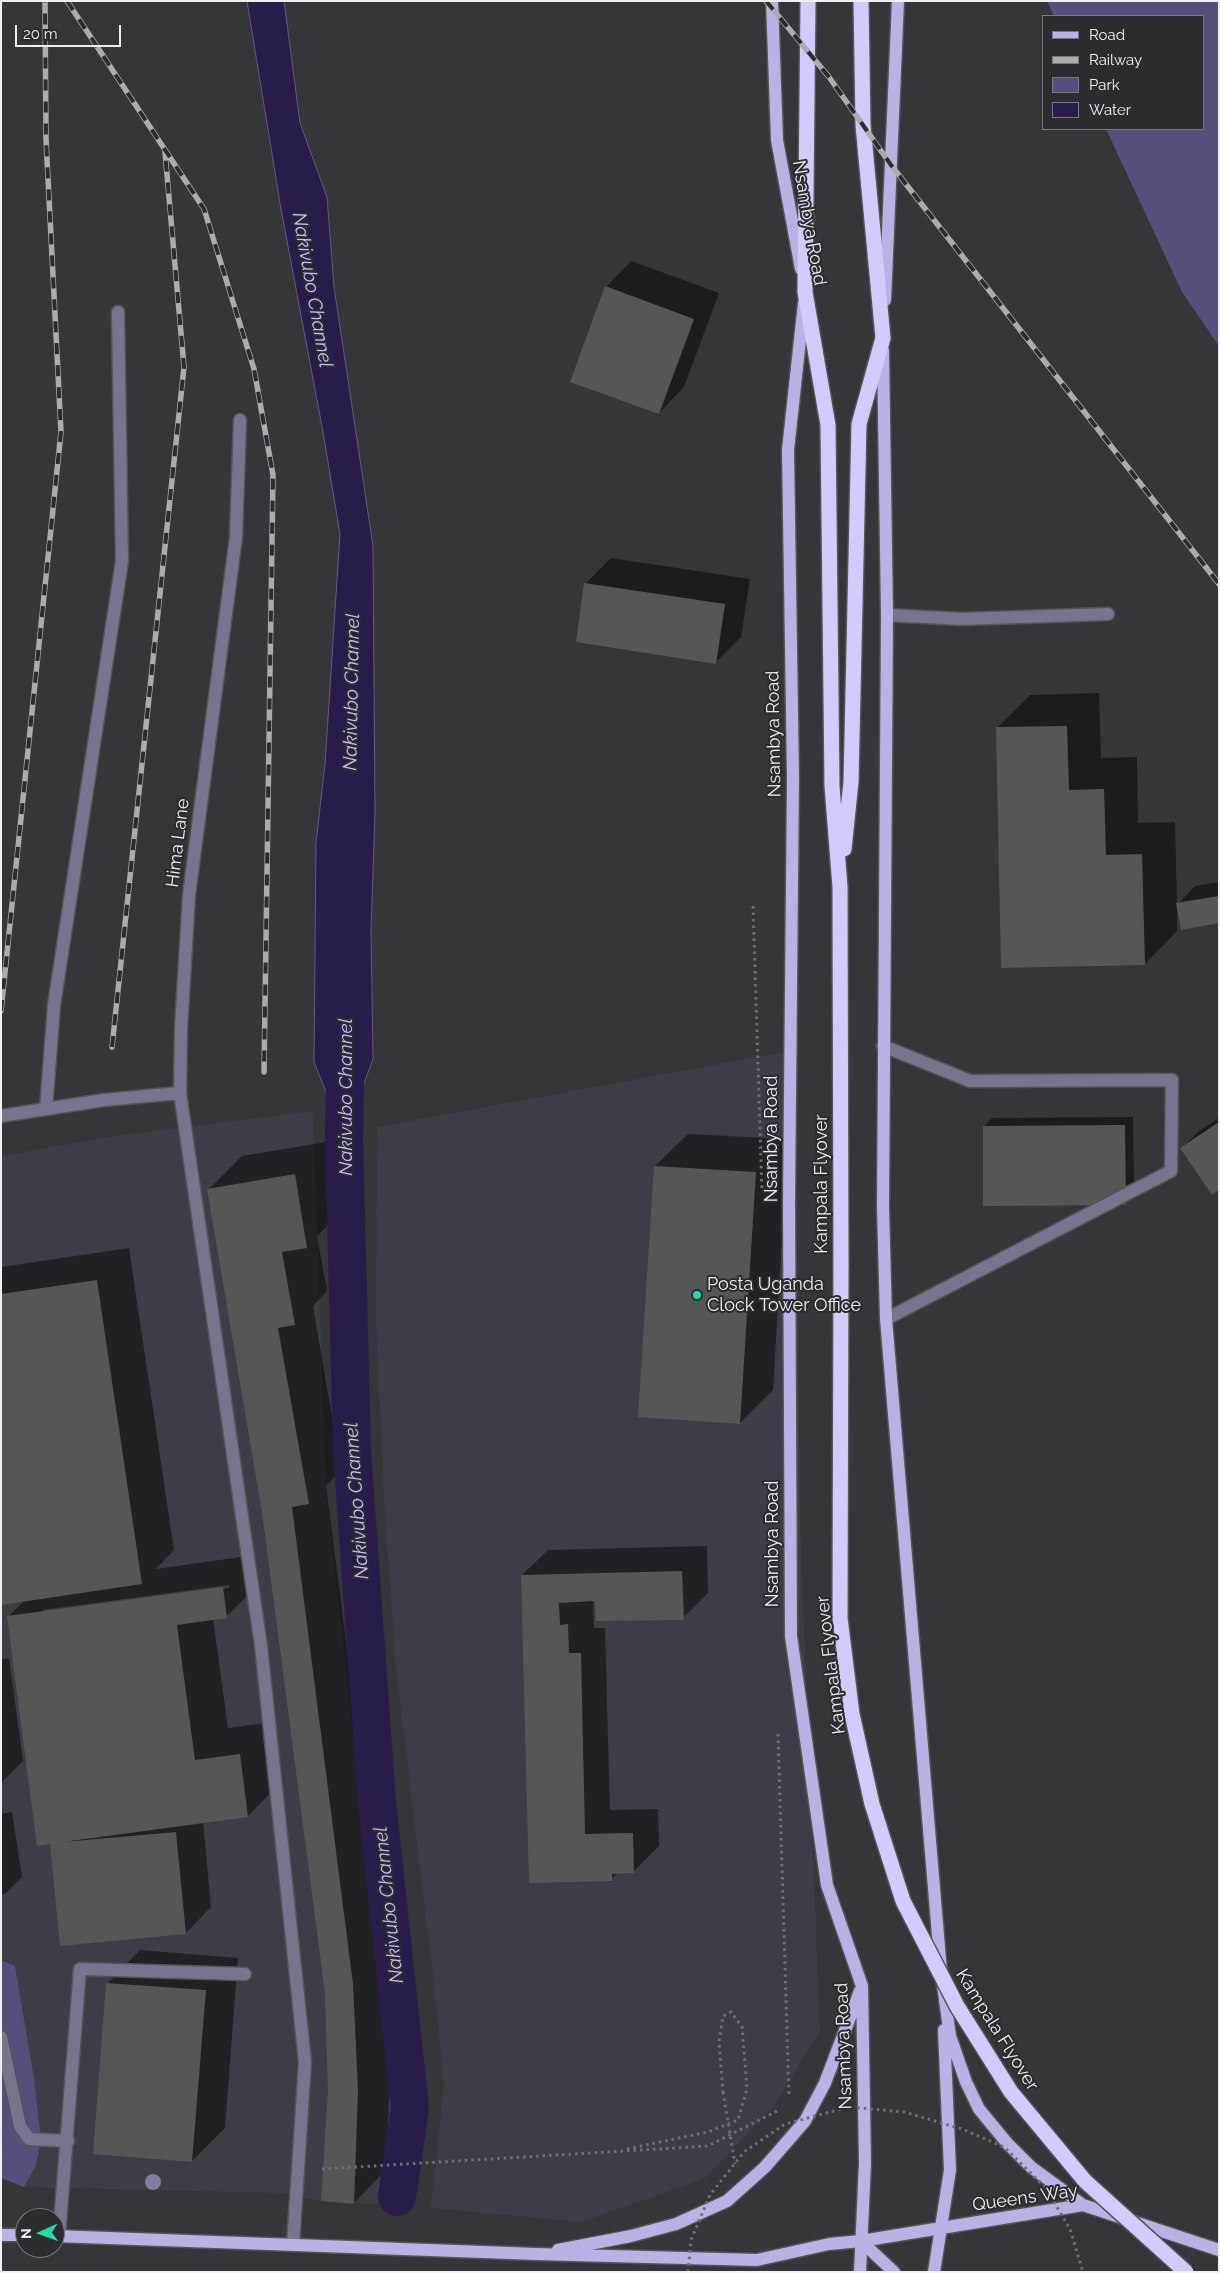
<!DOCTYPE html>
<style>
body{margin:0}
#map{position:relative;width:1220px;height:2273px;overflow:hidden;background:#36353a;font-family:Raleway,sans-serif}
canvas{display:block}
.frame{position:absolute;inset:0;border:2px solid #f0eff2;pointer-events:none}
.legend{position:absolute;left:1042px;top:15px;width:162px;height:115px;box-sizing:border-box;background:#2c2b30;border:1px solid #7a797e;margin:0;padding:6px 9px;list-style:none;font-size:15px;color:#f0eff2}
.legend li{display:flex;align-items:center;gap:10px;height:25px}
.legend b{width:25px;border:1px solid #7a797e}
.north{position:absolute;left:15px;top:2208px;width:50px;height:50px;box-sizing:border-box;background:#2c2b30;border:1px solid #7a797e;border-radius:50%;rotate:268deg;font-size:14px;font-weight:700;line-height:20px;text-align:center;color:#f0eff2}
.north::after{content:'';display:block;margin:auto;width:18px;height:22px;background:#2ad5ac;clip-path:polygon(50% 0,100% 100%,50% 72%,0 100%)}
.scale{position:absolute;left:15px;top:25px;width:106px;height:22px;box-sizing:border-box;border:2px solid #f0eff2;border-top:0;padding-left:6px;font-size:15px;line-height:18px;white-space:nowrap;color:#f0eff2;-webkit-text-stroke:4px #2c2b30;paint-order:stroke}
</style>
<div id="map">
<canvas width="1220" height="2273"></canvas>
<div class="frame"></div>
<ul class="legend">
<li><b style="height:6px;background:#bab1e4"></b>Road</li>
<li><b style="height:6px;background:#acabae"></b>Railway</li>
<li><b style="height:14px;background:#574f7b"></b>Park</li>
<li><b style="height:14px;background:#291c4b"></b>Water</li>
</ul>
<div class="north">N</div>
<div class="scale">20 m</div>
</div>
<script>
const context = document.querySelector('canvas').getContext('2d');
context.lineJoin = 'round';
function fillPath(path, color) {
  context.fillStyle = color;
  context.fill(path, 'evenodd');
}
function shape(rows) {
  const path = new Path2D();
  for (const r of rows) {
    path.moveTo(r[0], r[1]);
    for (let i = 2; i < r.length; i += 2) path.lineTo(r[i], r[i + 1]);
  }
  return path;
}
function strokePath(path, color, width, dash) {
  context.strokeStyle = color;
  context.lineWidth = width;
  context.lineCap = dash ? 'butt' : 'round';
  context.setLineDash(dash || []);
  context.stroke(path);
}
function write(font, color, halo, rows, align = 'center') {
  context.font = font + ' Raleway,sans-serif';
  context.lineWidth = 4;
  context.setLineDash([]);
  context.textBaseline = 'middle';
  context.strokeStyle = halo;
  context.fillStyle = color;
  for (const [text, x, y, turn = 0] of rows) {
    context.save();
    context.translate(x, y);
    context.rotate((+turn || 0) * Math.PI / 180);
    context.textAlign = isNaN(turn) ? turn : align;
    if (halo) context.strokeText(text, 0, 0);
    context.fillText(text, 0, 0);
    context.restore();
  }
}
const built = shape([
 [795,1050,800,1524,820,2031,773,2107,704,2179,581,2222,431,2208,444,2087,432,1968,396,1668,384,1500,376,1319,377,1127],
 [313,1111,326,1491,394,2104,387,2205,321,2201,280,2193,24,2187,36,2165,41,2139,34,2078,15,1966,1,1960,1,1156,121,1135]
]);
const green = shape([
 [1047,1,1219,1,1219,346,1182,292,1106,129,1204,129,1204,16,1054,16],
 [1,1960,15,1966,34,2078,41,2139,36,2165,24,2187,1,2178]
]);
const water = shape([
 [247,1,284,1,300,123,327,197,334,287,373,546,375,813,371,930,373,1059,344,1137,314,1062,316,843,325,764,340,534,323,432,281,209,247,1]
]);
const shadow = shape([
 [631,261,719,293,684,387,659,413,606,287],
 [611,558,750,579,741,637,716,662,585,584],
 [1099,693,1101,758,1137,757,1138,823,1175,822,1177,905,1195,886,1219,882,1219,922,1177,909,1177,931,1145,964,997,728,1030,695],
 [1133,1117,1134,1195,1125,1204,984,1126,992,1118],
 [1219,1118,1219,1188,1182,1148,1199,1131],
 [688,1134,788,1139,773,1390,740,1423,655,1166],
 [327,1142,339,1214,317,1236,327,1291,313,1306,341,1470,326,1486,386,1951,391,2057,386,2170,354,2203,330,2091,326,1993,263,1512,209,1189,242,1156],
 [129,1248,174,1550,156,1569,255,1555,259,1584,226,1617,213,1619,228,1728,272,1722,280,1783,248,1816,203,1822,211,1907,186,1933,51,1845,8,1617,24,1601,1,1604,1,1267],
 [229,1585,229,1588,43,1613,43,1610],
 [707,1546,708,1593,683,1618,593,1600,594,1628,605,1628,610,1810,658,1809,659,1846,633,1872,619,1872,611,1879,531,1882,522,1575,548,1550],
 [9,1658,23,1761,1,1783,1,1659],
 [12,1812,22,1877,5,1894,1,1895,1,1814],
 [140,1950,238,1958,225,2128,192,2161,94,2153,108,1983]
]);
const canal = shape([
 [345,1086,344,1137,352,1451,377,1802,410,2108,397,2197]
]);
const building = shape([
 [605,286,694,319,659,414,570,382],
 [584,583,725,604,716,664,576,642],
 [1067,726,1069,790,1104,789,1106,855,1142,854,1145,965,1001,968,996,727],
 [1219,896,1219,923,1181,930,1176,903],
 [1219,1122,1219,1190,1212,1195,1180,1148],
 [1125,1125,1126,1205,983,1206,983,1126],
 [654,1166,756,1172,740,1424,638,1417],
 [295,1174,307,1248,282,1252,295,1325,278,1328,309,1504,292,1507,353,1984,358,2091,354,2204,321,2201,328,2091,325,1993,262,1512,207,1189],
 [97,1280,142,1584,1,1605,1,1294],
 [682,1571,684,1620,596,1621,595,1601,559,1603,560,1625,568,1624,569,1653,581,1653,585,1834,633,1833,634,1873,612,1874,612,1881,529,1883,521,1575],
 [223,1587,227,1618,177,1625,195,1760,240,1754,248,1817,63,1842,176,1832,186,1934,60,1946,50,1844,37,1846,7,1616],
 [106,1983,206,1990,192,2162,93,2154]
]);
const path = shape([
 [753,906,762,1191],
 [778,1734,789,2098],
 [627,2149,708,2132,738,2120,747,2089,742,2027,731,2012,723,2016,719,2042,723,2092],
 [1,2153,1,2159],
 [322,2169,708,2146,779,2110]
]);
const minor = shape([
 [887,615,962,619,1108,614],
 [883,1046,970,1081,1172,1080,1171,1171,886,1319],
 [180,1093,261,1646,305,2062,293,2245],
 [46,1109,54,1005,122,561,118,312],
 [1,1116,104,1100,180,1093,181,1029,189,895,236,537,240,420],
 [1,2037,20,2126,29,2139,68,2141],
 [59,2236,80,1969,245,1974]
]);
const major = shape([
 [772,1,777,140,801,269],
 [885,300,898,1],
 [804,303,788,450,793,778,789,1201,791,1636,827,1885,862,1986,865,2163,860,2272],
 [883,350,887,615,883,1207,886,1319,941,1971,950,2036,966,2082,979,2109,1007,2143,1031,2167,1083,2205],
 [1,2235,25,2235],
 [55,2236,536,2254,757,2260,829,2244,861,2241,1083,2205,1219,2250],
 [861,2241,894,2272],
 [558,2250,631,2236,676,2224,727,2201,765,2167,805,2121,825,2083,860,1991],
 [934,2272,950,2170,944,2030]
]);
const highway = shape([
 [808,1,805,292,828,425,832,786,840,887,841,1265],
 [844,849,851,782,859,424,883,338,863,125,861,1]
]);
const rail = shape([
 [67,1,204,209,254,369,273,475,264,1072],
 [766,1,829,77,891,165,1219,584],
 [1,1011,61,432,46,139,45,1],
 [112,1047,184,367,165,152]
]);
const pathBridge = shape([
 [723,2092,735,2164],
 [688,2272,691,2240,710,2195,744,2152,785,2124,849,2107,904,2112,962,2129,1004,2147,1045,2187,1070,2229,1083,2272]
]);
const highwayBridge = shape([
 [841,1265,840,1618,852,1714,872,1804,903,1901,957,2006,1011,2092,1085,2181,1186,2272]
]);
const trees = [
 [153,2182]
];
const markers = [
 [697,1295,5,"#2ad5ac"]
];
const streetNames = [
 ["Nsambya Road",809,223,80],
 ["Nsambya Road",774,734,-91],
 ["Hima Lane",178,843,-83],
 ["Nsambya Road",772,1139,-90],
 ["Kampala Flyover",822,1184,-90],
 ["Nsambya Road",773,1544,-90],
 ["Kampala Flyover",831,1665,-97],
 ["Kampala Flyover",997,2030,58],
 ["Nsambya Road",844,2046,-92],
 ["Queens Way",1025,2198,-8]
];
const poiNames = [
 ["Posta Uganda",707,1285],
 ["Clock Tower Office",707,1306]
];
const waterNames = [
 ["Nakivubo Channel",312,290,80],
 ["Nakivubo Channel",352,692,-89],
 ["Nakivubo Channel",346,1097,-90],
 ["Nakivubo Channel",357,1501,-94],
 ["Nakivubo Channel",389,1905,-96]
];
fillPath(built, '#3e3c47');
fillPath(green, '#574f7b');
fillPath(water, '#291c4b');
strokePath(water, '#655b7d', 1);
fillPath(shadow, '#0007');
strokePath(canal, '#291c4b', 38);
fillPath(building, '#535856');
strokePath(minor, '#545357', 15);
strokePath(major, '#545357', 15);
strokePath(highway, '#545357', 18);
strokePath(path, '#6f6e72', 3, [2.5, 4]);
strokePath(minor, '#78748d', 12);
strokePath(major, '#bab1e4', 12);
strokePath(highway, '#d3cbfc', 15);
strokePath(rail, '#acabae', 5.5);
strokePath(rail, '#2c2b30', 4, [11]);
strokePath(highwayBridge, '#545357', 18, []);
strokePath(pathBridge, '#6f6e72', 3, [2.5, 4]);
strokePath(highwayBridge, '#d3cbfc', 15);
context.fillStyle = '#837ca2';
for (const [x, y] of trees) {
  context.beginPath();
  context.arc(x, y, 8, 0, 2 * Math.PI);
  context.fill();
}
for (const [x, y, r, color] of markers) {
  const dot = new Path2D();
  dot.arc(x, y, r, 0, 2 * Math.PI);
  context.fillStyle = color;
  context.fill(dot);
  strokePath(dot, '#2c2b30', 2);
}
write('18px', '#f0eff2', '#2c2b30', streetNames);
write('18px', '#f0eff2', '#2c2b30', poiNames, 'left');
write('italic 19px', '#c9bdff', '#2c2b30', waterNames);
</script>
